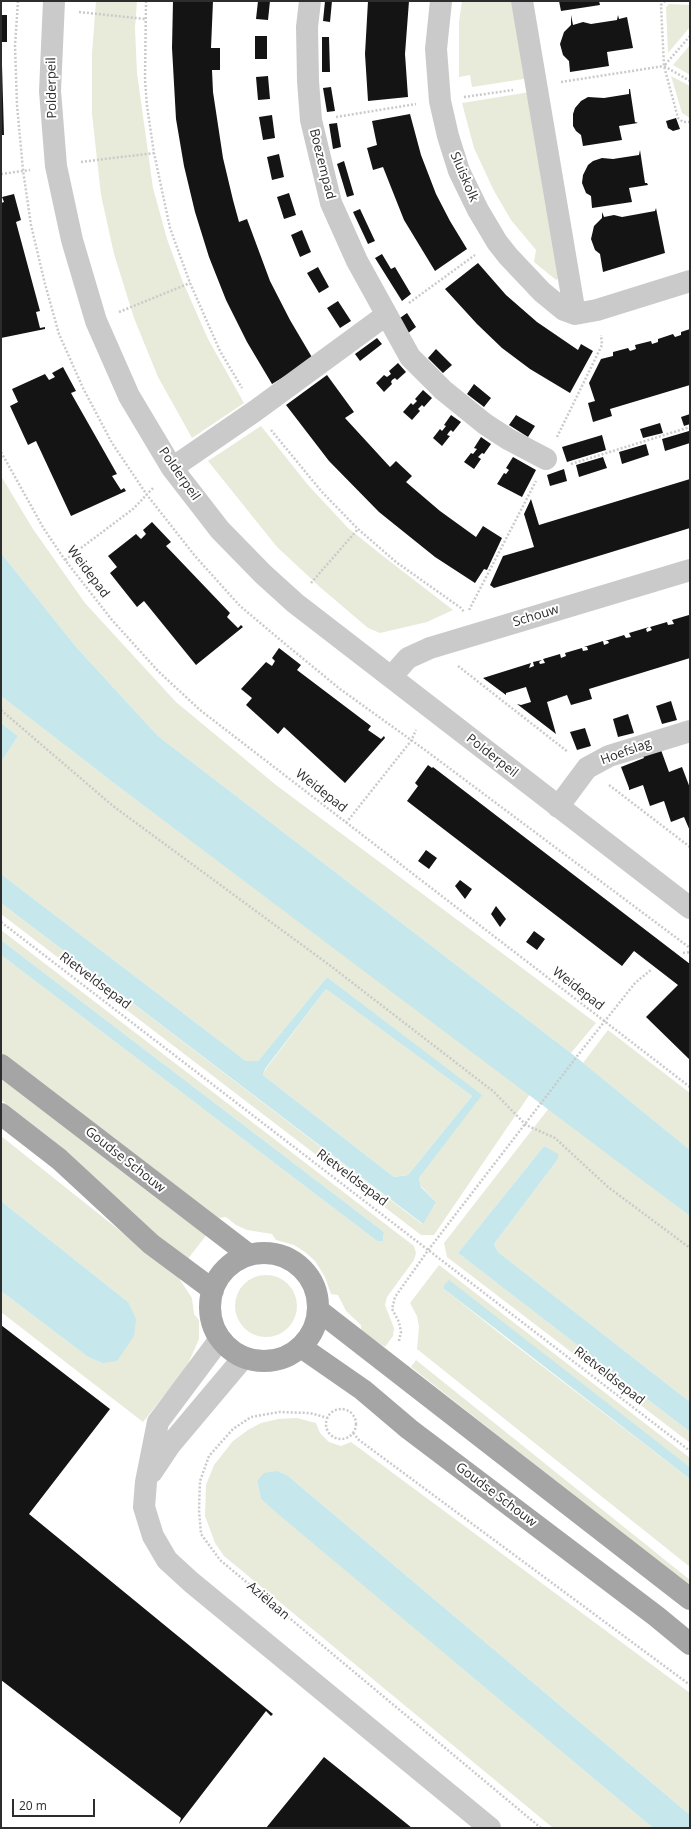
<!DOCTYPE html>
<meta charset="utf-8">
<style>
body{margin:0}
#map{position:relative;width:691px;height:1829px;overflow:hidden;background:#fff;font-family:"Open Sans",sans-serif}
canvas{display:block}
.frame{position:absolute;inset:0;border:2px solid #2d2d2d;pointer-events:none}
.scale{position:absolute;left:12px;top:1799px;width:83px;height:18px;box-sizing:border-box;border:2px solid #2d2d2d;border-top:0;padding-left:5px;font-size:12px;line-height:14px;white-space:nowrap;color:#2d2d2d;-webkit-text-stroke:3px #fff;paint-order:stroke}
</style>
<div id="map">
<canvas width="691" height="1829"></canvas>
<div class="frame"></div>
<div class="scale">20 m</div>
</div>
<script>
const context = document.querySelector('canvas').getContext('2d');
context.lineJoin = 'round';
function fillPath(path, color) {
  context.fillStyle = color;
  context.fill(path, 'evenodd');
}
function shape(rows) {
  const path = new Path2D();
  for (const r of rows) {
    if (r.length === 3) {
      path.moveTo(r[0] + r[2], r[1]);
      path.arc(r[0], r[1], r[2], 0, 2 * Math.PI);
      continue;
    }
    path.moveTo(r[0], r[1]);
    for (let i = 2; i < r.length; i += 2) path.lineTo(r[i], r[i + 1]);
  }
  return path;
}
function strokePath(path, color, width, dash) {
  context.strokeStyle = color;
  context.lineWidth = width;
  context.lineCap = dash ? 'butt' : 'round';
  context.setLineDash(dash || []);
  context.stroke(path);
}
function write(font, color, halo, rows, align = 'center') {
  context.font = font + ' "Open Sans",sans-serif';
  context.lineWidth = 4;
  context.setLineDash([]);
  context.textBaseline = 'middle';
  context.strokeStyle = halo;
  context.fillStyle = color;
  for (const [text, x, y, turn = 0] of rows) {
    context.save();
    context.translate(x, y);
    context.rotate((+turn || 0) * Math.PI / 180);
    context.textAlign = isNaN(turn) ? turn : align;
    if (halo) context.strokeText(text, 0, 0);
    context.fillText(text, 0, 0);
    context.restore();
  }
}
const green = shape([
 [96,1,137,1,135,28,137,73,153,188,167,239,182,280,208,339,244,403,192,438,158,377,134,318,114,254,101,195,92,114,92,53],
 [462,1,517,1,530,78,472,87,470,75,459,77,459,22],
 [669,4,690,5,690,27,668,53,666,7],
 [690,45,690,75,673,65],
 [671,76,690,86,690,118,682,113],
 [530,92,560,278,556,280,534,262,536,250,511,220,493,189,474,148,462,103],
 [261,426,308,485,348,528,383,556,453,610,427,622,380,633,368,628,321,588,277,547,208,461],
 [1,476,33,529,85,603,176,702,276,785,596,1023,571,1053,158,736,77,648,1,553],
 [1,696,119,787,530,1094,434,1235,421,1235,1,914,1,903,422,1224,436,1202,421,1186,419,1178,481,1095,327,977,258,1061,246,1061,1,874,1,762,18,736,1,723],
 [1,930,414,1246,416,1253,414,1260,387,1297,385,1305,394,1328,393,1336,385,1347,361,1332,361,1325,346,1311,338,1295,331,1294,325,1277,315,1261,305,1252,294,1245,276,1240,272,1234,247,1230,236,1225,226,1217,219,1218,1,1053,1,955,377,1241,383,1241,384,1232,1,940],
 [326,989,472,1096,408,1175,394,1177,263,1075,265,1070],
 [608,1030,690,1093,690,1150,583,1063],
 [1,1075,208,1233,187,1260,151,1232,59,1145,1,1100],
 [549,1108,690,1216,690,1402,498,1252,494,1244,558,1159,544,1146,458,1253,690,1432,690,1443,447,1257,444,1243],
 [1,1136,178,1277,192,1298,194,1314,199,1320,199,1339,186,1368,143,1422,1,1312,1,1291,88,1357,102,1363,128,1302,1,1201],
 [439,1265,690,1458,690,1467,449,1281,444,1285,444,1289,503,1336,690,1479,690,1567,417,1349,419,1327,417,1316,410,1303],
 [266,1306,31],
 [416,1360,690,1580,690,1587,411,1367],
 [297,1418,316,1423,320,1433,329,1442,341,1446,351,1442,690,1693,690,1815,287,1475,277,1471,257,1481,261,1499,653,1828,553,1828,224,1556,215,1543,205,1516,206,1485,214,1465,233,1441,248,1430,261,1423,278,1419]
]);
const water = shape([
 [1,553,77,648,158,736,571,1053,690,1150,690,1216,119,787,1,696],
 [1,723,18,736,1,762],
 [1,874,246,1061,258,1061,327,977,482,1095,419,1178,421,1187,436,1202,423,1224,1,903],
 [326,989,472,1096,408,1175,394,1177,263,1075,265,1069],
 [1,940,384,1232,383,1241,377,1241,1,955],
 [544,1146,558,1154,558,1159,494,1244,498,1252,690,1402,690,1432,458,1253],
 [1,1201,128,1302,136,1319,134,1336,117,1361,102,1363,88,1357,1,1291],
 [449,1280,690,1467,690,1479,444,1289,444,1285],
 [277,1471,287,1475,690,1815,690,1828,653,1828,278,1514,261,1499,257,1481,264,1473]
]);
const building = shape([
 [173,1,213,1,211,48,220,48,220,70,212,70,213,92,223,158,233,200,239,222,247,219,270,281,290,320,313,359,272,384,247,342,226,300,209,257,195,212,184,166,176,119,172,48],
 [258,1,270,1,268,20,256,19],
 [325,1,332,1,330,22,323,21],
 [368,1,409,1,405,54,408,97,368,101,365,54],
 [559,1,599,1,600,5,561,11],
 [1,15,7,15,7,42,1,42],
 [571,15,573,25,583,22,591,24,617,20,618,15,619,19,627,17,633,48,607,52,609,66,570,72,569,61,563,55,560,44,564,32,571,25],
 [255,36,267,36,267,59,255,59],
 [322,37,329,37,330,72,322,72],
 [1,65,2,65,4,135,1,135],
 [268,76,270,99,258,100,256,77],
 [331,87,335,111,327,112,323,88],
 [629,89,630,89,635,122,638,123,619,126,622,140,583,146,581,135,576,131,573,126,573,114,575,108,581,101,588,97,604,98,629,94],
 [410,114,421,155,436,194,450,221,467,249,435,271,404,220,383,167,373,170,367,148,377,145,372,121],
 [272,115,275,138,263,140,259,117],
 [676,118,680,129,673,131,668,128,666,121],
 [337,123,341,147,333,149,329,124],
 [640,150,645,183,647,183,648,185,629,188,632,202,592,208,591,196,586,193,582,183,583,175,588,165,593,161,602,158,613,159,639,155],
 [279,154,284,177,272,180,267,157],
 [344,161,354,195,347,197,337,164],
 [289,193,296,215,284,219,277,197],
 [14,194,21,220,16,222,40,311,36,312,40,328,45,327,45,329,1,338,1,203,4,202,2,197],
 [656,208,665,253,603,272,600,254,595,250,591,239,594,226,602,218,602,212,604,217,614,215,622,217,655,211],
 [360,209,375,241,368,244,353,212],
 [302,230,311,252,300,257,291,235],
 [382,254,391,269,395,267,411,294,402,301,375,258],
 [478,263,506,295,537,322,578,350,581,344,593,351,570,393,530,369,502,348,477,324,445,289],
 [318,267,329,287,319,293,307,273],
 [338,301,351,321,340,328,327,308],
 [407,313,416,327,407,334,397,320],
 [690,329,690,385,610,409,612,416,593,422,588,403,595,401,589,383,601,359,613,356,613,352,628,348,630,351,636,349,635,345,651,341,652,344,658,342,658,339,673,334,675,337,681,335,681,332],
 [377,338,382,344,360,361,355,354],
 [436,349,452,365,443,373,428,358],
 [398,363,406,372,397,380,395,378,392,380,391,382,392,384,384,392,376,383,384,375,387,377,391,374,389,371],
 [63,367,76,391,71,393,117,474,112,476,121,490,124,488,126,491,71,516,36,441,28,445,10,406,18,402,12,389,45,374,49,380,55,377,52,373],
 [327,375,354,412,345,418,390,467,396,461,412,476,406,482,440,511,476,537,483,526,502,538,487,570,484,569,475,583,435,557,379,512,329,461,286,405],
 [474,384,491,398,484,407,467,394],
 [423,390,432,398,424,407,422,405,418,409,420,411,412,420,403,412,411,403,413,405,417,401,415,399],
 [690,414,690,424,684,426,681,417],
 [451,415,461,422,453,432,451,430,449,432,447,435,450,436,442,446,433,438,440,429,442,431,446,426,444,425],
 [516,415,535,426,528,437,509,425],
 [660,423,663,433,643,438,640,429],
 [689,431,690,443,665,451,662,439],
 [602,435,606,450,567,462,562,447],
 [481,437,491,444,484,454,482,453,478,457,481,459,474,469,464,462,471,453,473,454,477,449,474,448],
 [646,444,649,455,622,464,619,452],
 [513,457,536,470,522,497,497,484,504,473,506,474,509,470,506,468],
 [603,457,607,468,579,477,576,465],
 [564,469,567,481,550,486,547,475],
 [690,479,690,528,494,588,490,585,503,556,534,547,524,514,531,499,539,525],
 [152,522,171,542,166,546,230,613,227,617,238,628,241,625,243,627,196,665,144,601,137,607,110,573,117,567,108,556,136,534,141,539,146,534,143,530],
 [689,615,690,658,589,689,592,699,571,705,567,695,547,702,556,734,517,704,521,705,531,702,526,687,506,693,506,695,483,678,531,663,529,668,534,666,533,662,542,660,539,662,540,664,545,663,543,659,560,654,561,658,566,656,565,653,582,648,583,651,588,650,587,647,584,647,603,641,604,645,609,643,608,641,605,641,624,635,626,638,631,637,629,633,649,627,646,629,647,632,652,630,650,627,667,622,668,625,674,624,672,620],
 [279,648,301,665,297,670,371,726,368,730,381,739,384,736,385,738,345,783,284,727,278,734,246,705,252,698,241,689,266,662,272,666,275,661,272,658],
 [671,701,677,720,662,724,656,706],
 [628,714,634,733,618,737,613,719],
 [585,728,591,746,577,750,570,732],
 [661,750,669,772,682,767,690,788,690,831,684,817,671,822,664,801,650,806,643,785,629,790,629,788,621,767,644,758,643,756],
 [428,765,432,768,433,767,690,964,690,1060,646,1017,678,985,634,951,622,966,407,801,418,786,415,783],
 [426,850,437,858,429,869,418,861],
 [460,880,472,889,465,899,455,886],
 [496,906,506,919,500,927,491,914],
 [534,931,545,939,537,950,526,942],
 [1,1325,110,1409,29,1514,273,1714,271,1716,266,1711,179,1824,181,1818,1,1680],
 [324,1757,412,1828,266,1828]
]);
const path = shape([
 [18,1,15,46,17,105,23,170,31,225,45,284,59,334,83,388,112,443,147,495,195,556,240,606,284,643,340,689,425,750,690,948],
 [146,1,145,80,147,106,154,153,170,228,190,283,220,351,242,388],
 [665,1,661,5,664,66,678,118,683,122,690,122],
 [79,12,145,19],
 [690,36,664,66,690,81],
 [561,82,664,66],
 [464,97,513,90],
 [336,117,416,104],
 [81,162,154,153],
 [1,174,30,170],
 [409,303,475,255],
 [119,312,190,283],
 [271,430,322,492,358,529,396,562,461,608,464,612],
 [557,437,602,345,601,335],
 [1,452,44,529,65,560,112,620,158,671,200,710,690,1087],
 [571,464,690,427],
 [65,560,133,509,154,487],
 [311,583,358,529],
 [469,610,536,481],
 [458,666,568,752],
 [1,710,113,806,332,967,494,1092,526,1125,555,1138,608,1187,690,1248],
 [609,785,690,847],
 [346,823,411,741,416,730],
 [1,922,690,1451],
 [683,953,690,952],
 [399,1341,401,1332,399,1322,392,1309,395,1297,429,1249,578,1055,635,983,652,969],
 [341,1424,15],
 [328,1418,310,1413,279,1412,251,1417,233,1429,209,1456,200,1481,199,1510,201,1534,220,1560,541,1828],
 [353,1433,359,1440,690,1685]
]);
const minor = shape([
 [54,1,50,91,56,166,72,240,96,321,129,396,172,468,220,530,263,574,295,603,690,908],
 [310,1,307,27,308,81,311,120,331,203,357,261,410,357,443,390,485,424,508,439,546,459],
 [441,1,436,49,440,101,448,136,459,171,478,210,497,242,508,256,542,292,564,310,575,314,597,310,690,281],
 [522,1,575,314],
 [172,468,255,411,386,315],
 [391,677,408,658,430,648,690,570],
 [558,807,587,768,609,756,690,731],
 [220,1339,158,1422,146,1482,144,1507,153,1536,167,1560,191,1582,490,1828],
 [152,1472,170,1445,244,1357]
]);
const major = shape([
 [1,1065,249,1255],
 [1,1114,59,1159,151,1244,213,1290],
 [264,1307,54],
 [318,1310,690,1599],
 [301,1347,363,1390,409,1429,656,1616,690,1644]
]);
const streetNames = [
 ["Polderpeil",52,88,-91],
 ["Boezempad",322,164,76],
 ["Sluiskolk",464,177,67],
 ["Polderpeil",179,474,55],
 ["Weidepad",88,572,53],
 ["Schouw",536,616,-17],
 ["Hoefslag",626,752,-20],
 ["Polderpeil",492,756,38],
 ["Weidepad",321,791,38],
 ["Rietveldsepad",95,981,37],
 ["Weidepad",578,989,38],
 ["Goudse Schouw",125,1160,38],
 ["Rietveldsepad",352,1178,37],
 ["Rietveldsepad",609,1376,38],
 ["Goudse Schouw",496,1495,37],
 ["Aziëlaan",268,1601,40]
];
fillPath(green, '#e8ebda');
fillPath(water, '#c6e7ec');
fillPath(building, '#141414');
strokePath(path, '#cacaca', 2.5, [2, 2]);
strokePath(minor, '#cacaca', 22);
strokePath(major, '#a5a5a5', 22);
write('13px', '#2d2d2d', '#fff', streetNames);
</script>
